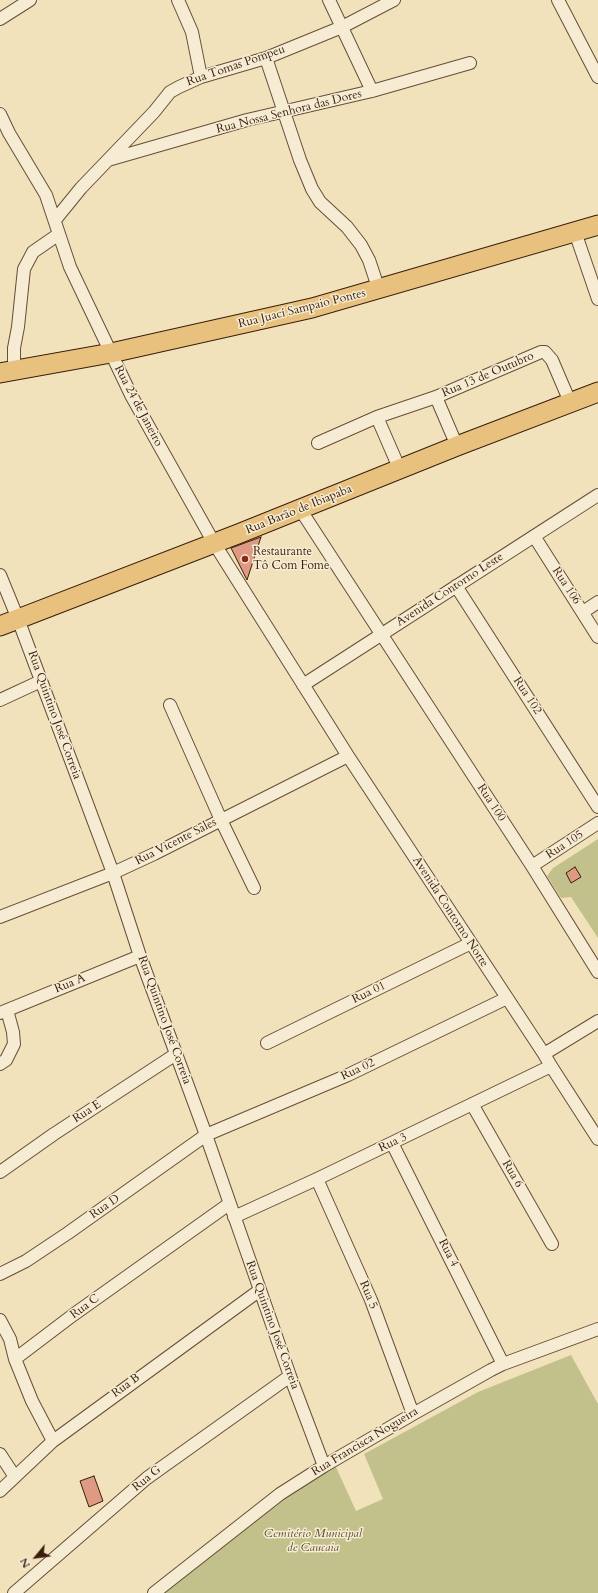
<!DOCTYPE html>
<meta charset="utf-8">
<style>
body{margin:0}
#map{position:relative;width:598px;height:1593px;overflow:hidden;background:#f1e2bc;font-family:Cardo,serif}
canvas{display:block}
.north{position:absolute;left:16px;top:1537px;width:40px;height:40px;-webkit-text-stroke:3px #f6ecd3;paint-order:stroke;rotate:241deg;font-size:11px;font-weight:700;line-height:16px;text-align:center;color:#381d0b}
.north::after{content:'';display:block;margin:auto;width:14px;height:18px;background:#381d0b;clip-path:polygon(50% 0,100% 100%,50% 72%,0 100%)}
</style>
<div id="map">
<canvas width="598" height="1593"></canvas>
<div class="north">N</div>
</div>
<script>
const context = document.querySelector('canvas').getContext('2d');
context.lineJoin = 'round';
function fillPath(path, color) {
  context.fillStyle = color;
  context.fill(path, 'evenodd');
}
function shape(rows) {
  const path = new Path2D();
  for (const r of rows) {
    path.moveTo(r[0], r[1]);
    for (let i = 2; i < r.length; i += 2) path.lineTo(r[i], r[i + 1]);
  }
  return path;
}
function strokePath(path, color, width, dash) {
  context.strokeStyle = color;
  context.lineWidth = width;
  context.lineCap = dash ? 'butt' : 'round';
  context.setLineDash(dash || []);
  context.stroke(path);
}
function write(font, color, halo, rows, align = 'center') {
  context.font = font + ' Cardo,serif';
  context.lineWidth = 3;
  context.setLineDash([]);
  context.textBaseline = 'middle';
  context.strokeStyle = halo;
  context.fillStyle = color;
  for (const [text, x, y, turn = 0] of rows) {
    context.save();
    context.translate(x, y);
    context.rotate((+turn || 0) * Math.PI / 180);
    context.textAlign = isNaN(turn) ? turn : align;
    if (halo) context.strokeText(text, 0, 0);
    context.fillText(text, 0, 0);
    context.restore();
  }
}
const green = shape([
 [598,839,598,938,571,897,561,898,547,876,553,868],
 [571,1355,598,1404,598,1593,160,1593,203,1557,308,1481,335,1465,356,1511,383,1499,364,1454,478,1392]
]);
const building = shape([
 [261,537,247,580,231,548,261,537],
 [575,867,581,877,571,883,566,873,575,867],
 [94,1476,103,1501,89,1507,80,1481,94,1476]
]);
const street = shape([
 [178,0,192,32,201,77],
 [329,0,372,91],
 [558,0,598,77],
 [0,19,30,0],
 [266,58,300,160,312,189,320,202,347,227,361,245,369,260,379,290],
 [0,114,9,133,46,195,70,267,131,395,214,543,348,756,544,1054,551,1066,598,1139],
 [108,160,247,120,372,91,470,63],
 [55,220,81,188,154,112,170,92,179,87,201,77,266,58,342,27,394,0],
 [575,232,598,299],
 [14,370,14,348,18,327,24,269,33,252,59,234],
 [436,397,457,446],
 [377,417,400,470],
 [318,443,377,417,436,397,541,352,545,352,552,360,570,402],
 [300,509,532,866,598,972],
 [534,536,598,637],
 [0,575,18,619,113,873,140,956,206,1135,290,1376,324,1466],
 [456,586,598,807],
 [583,612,598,602],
 [303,685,598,495],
 [0,700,41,681],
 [170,705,221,820,254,888],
 [532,866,598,823],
 [0,917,113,873,154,854,348,756],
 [0,1013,140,956],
 [267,1043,471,943],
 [544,1054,598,1021],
 [0,1064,6,1060,14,1044,13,1032,7,1010],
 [472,1104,552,1244],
 [392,1143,503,1364],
 [0,1172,54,1134,176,1054],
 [317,1179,371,1300,413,1414],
 [234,1217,317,1179,551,1066],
 [0,1274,26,1261,68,1233,206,1135,348,1075,507,998],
 [0,1320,10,1339,15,1359],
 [53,1441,32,1401,15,1359,73,1315,229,1204],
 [0,1454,15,1477],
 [0,1491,53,1441,260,1290],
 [14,1593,147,1478,290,1376],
 [154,1593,280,1494,324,1466,413,1414,491,1370,503,1364,598,1329]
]);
const primary = shape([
 [0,373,111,353,312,308,598,225],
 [0,626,238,534,457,446,598,392]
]);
const markers = [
 [245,559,4,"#8f2418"]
];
const streetNames = [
 ["Rua Tomas Pompeu",236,66,-19],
 ["Rua Nossa Senhora das Dores",289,112,-14],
 ["Rua Juací Sampaio Pontes",302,309,-14],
 ["Rua 13 de Outubro",488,375,-23],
 ["Rua 24 de Janeiro",138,406,62],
 ["Rua Barão de Ibiapaba",299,510,-22],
 ["Rua 106",566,586,57],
 ["Avenida Contorno Leste",450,590,-33],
 ["Rua 102",527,696,57],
 ["Rua Quintino José Correia",54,715,70],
 ["Rua 100",491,803,57],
 ["Rua Vicente Sales",176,842,-27],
 ["Rua 105",565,845,-33],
 ["Avenida Contorno Norte",450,912,57],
 ["Rua A",70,984,-22],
 ["Rua 01",369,993,-26],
 ["Rua Quintino José Correia",164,1020,70],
 ["Rua 02",358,1070,-25],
 ["Rua E",87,1112,-33],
 ["Rua 3",393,1143,-25],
 ["Rua 6",512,1174,60],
 ["Rua D",105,1207,-35],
 ["Rua 4",448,1253,63],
 ["Rua 5",368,1295,67],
 ["Rua C",85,1307,-36],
 ["Rua Quintino José Correia",272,1325,70],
 ["Rua B",126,1386,-36],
 ["Rua Francisca Nogueira",365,1442,-31],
 ["Rua G",147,1479,-39]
];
const poiNames = [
 ["Restaurante",253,552],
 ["Tô Com Fome",253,566]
];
const parkNames = [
 ["Cemitério Municipal",313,1534],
 ["de Caucaia",313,1548]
];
fillPath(green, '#c2c18b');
fillPath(building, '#de9a82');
strokePath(building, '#381d0b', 1);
strokePath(street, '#664e37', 14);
strokePath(primary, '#381d0b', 21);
strokePath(street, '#f6ecd3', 12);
strokePath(primary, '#e8c17e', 19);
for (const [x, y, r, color] of markers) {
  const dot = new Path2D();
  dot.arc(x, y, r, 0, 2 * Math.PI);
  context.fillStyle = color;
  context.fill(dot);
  strokePath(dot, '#f6ecd3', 1.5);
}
write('12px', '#381d0b', '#f6ecd3', streetNames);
write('12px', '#381d0b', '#f6ecd3', poiNames, 'left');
write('italic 12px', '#614e31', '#f6ecd3', parkNames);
</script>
